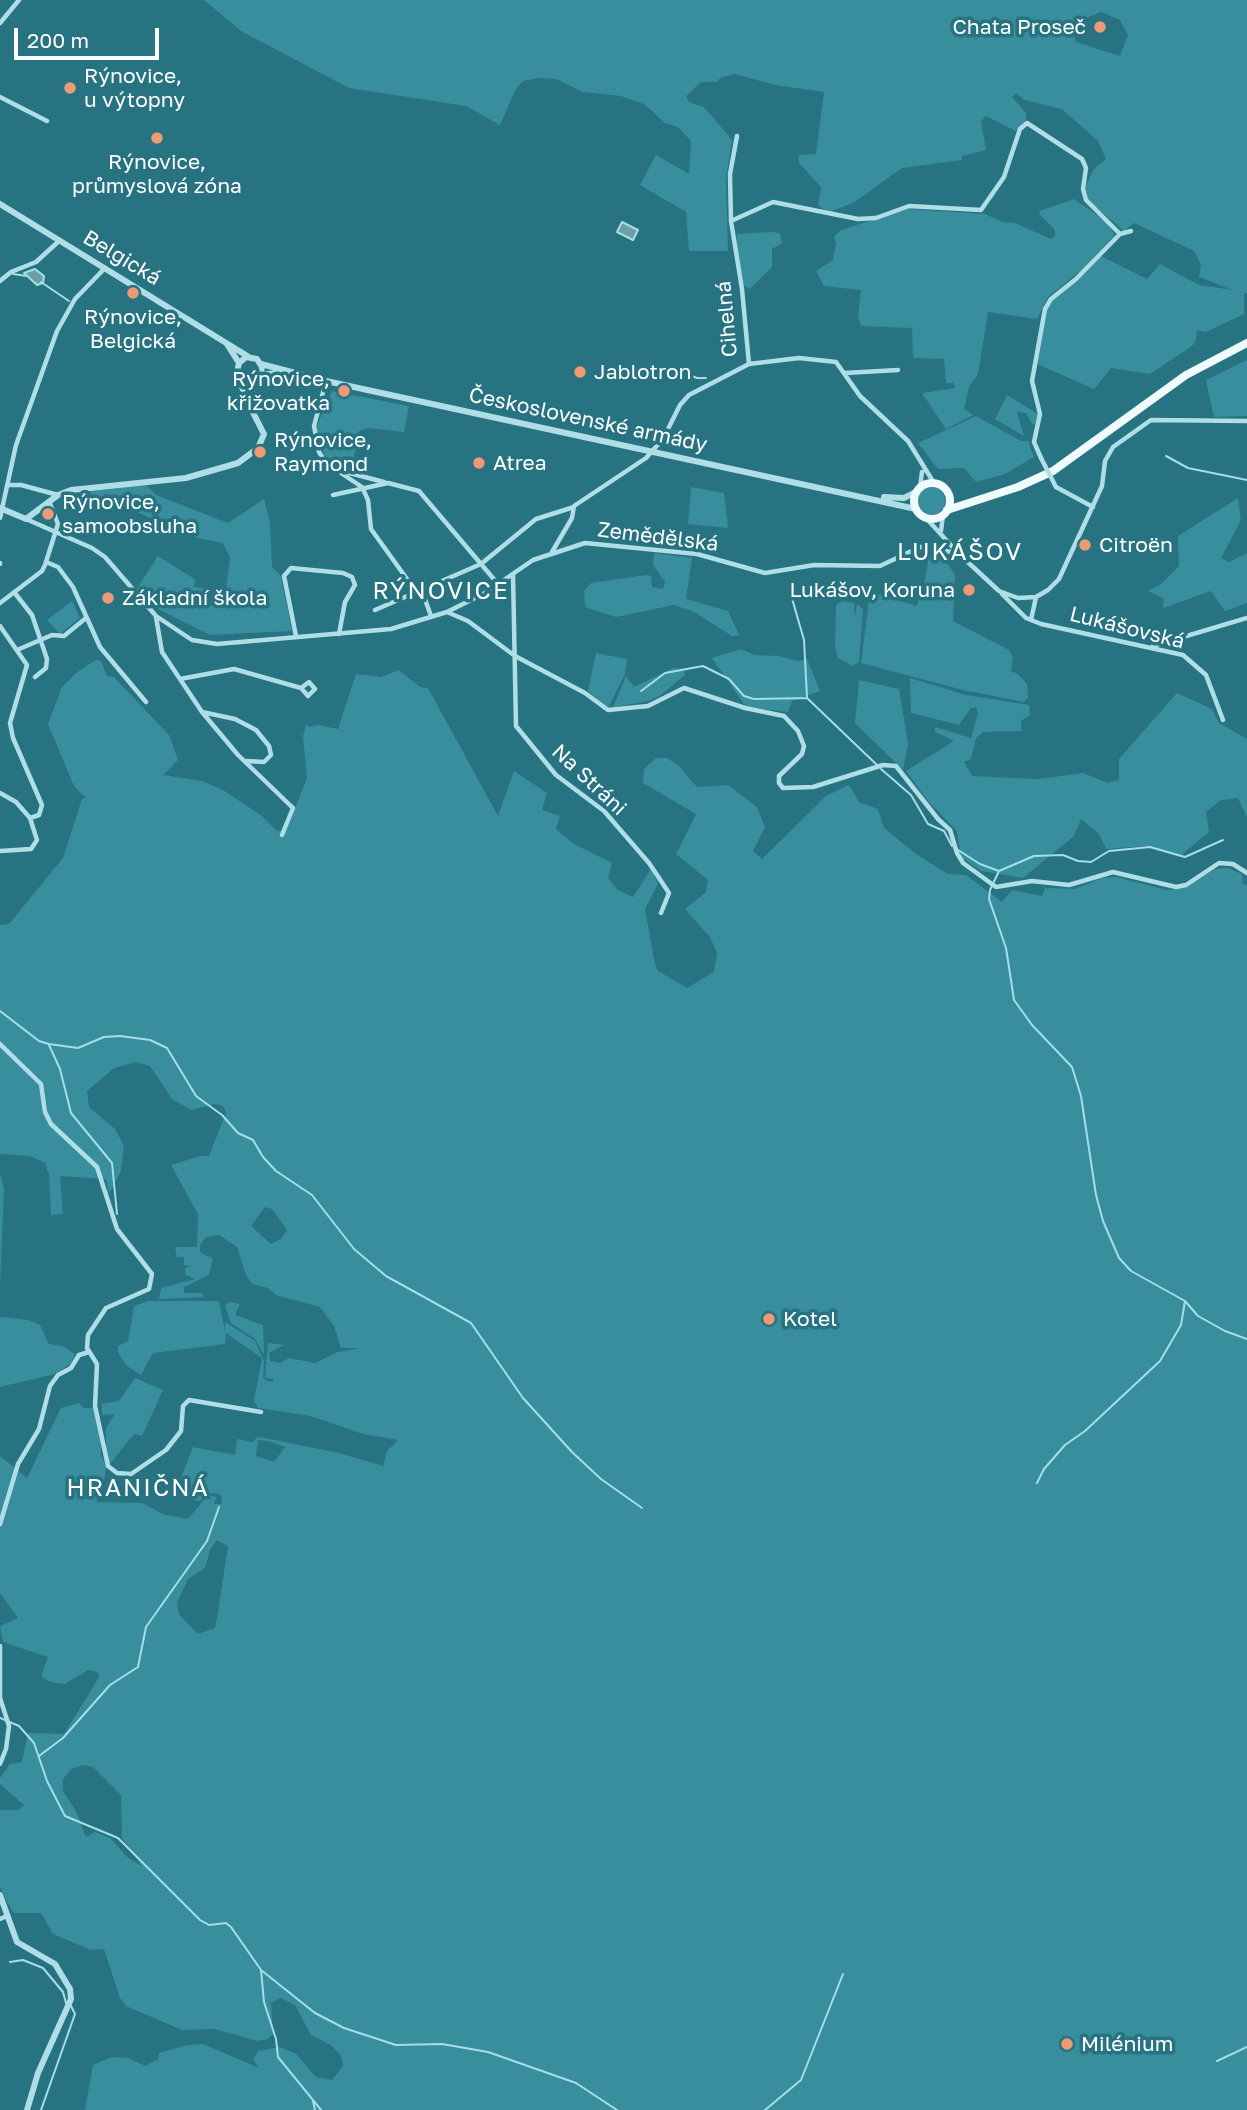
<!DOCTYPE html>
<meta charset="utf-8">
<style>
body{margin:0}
#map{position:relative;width:1247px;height:2110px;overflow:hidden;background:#277381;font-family:"Golos Text",sans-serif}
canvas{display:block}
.scale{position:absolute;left:14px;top:28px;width:145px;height:32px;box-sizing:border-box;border:4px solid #fff;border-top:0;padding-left:9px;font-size:21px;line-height:24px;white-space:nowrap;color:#fff;-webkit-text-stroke:5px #277381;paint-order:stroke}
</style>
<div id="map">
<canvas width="1247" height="2110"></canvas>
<div class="scale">200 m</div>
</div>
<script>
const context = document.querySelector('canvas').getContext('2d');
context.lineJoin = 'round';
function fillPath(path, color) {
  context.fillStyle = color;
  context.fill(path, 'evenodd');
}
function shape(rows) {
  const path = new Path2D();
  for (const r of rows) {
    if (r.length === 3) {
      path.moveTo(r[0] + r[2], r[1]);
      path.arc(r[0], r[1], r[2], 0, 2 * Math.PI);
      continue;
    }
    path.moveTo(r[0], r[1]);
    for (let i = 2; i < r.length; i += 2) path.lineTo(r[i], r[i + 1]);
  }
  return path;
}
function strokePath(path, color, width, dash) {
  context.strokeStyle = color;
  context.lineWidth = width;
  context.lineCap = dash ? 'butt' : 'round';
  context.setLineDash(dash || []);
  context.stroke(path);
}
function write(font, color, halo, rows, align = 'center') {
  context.font = font + ' "Golos Text",sans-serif';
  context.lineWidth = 7;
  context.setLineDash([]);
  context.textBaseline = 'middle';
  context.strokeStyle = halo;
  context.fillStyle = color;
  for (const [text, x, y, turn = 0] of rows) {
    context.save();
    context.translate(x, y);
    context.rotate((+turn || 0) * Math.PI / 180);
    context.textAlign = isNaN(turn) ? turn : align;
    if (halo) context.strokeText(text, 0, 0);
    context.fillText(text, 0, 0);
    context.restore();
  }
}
const green = shape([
 [204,0,1247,0,1247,293,1244,293,1244,314,1206,332,1197,330,1196,341,1192,346,1150,374,1111,368,1094,389,1037,364,1044,315,1053,299,1101,256,1147,279,1160,264,1199,285,1233,290,1199,277,1201,265,1194,251,1134,223,1124,231,1089,201,1084,190,1093,170,1106,159,1098,141,1062,109,1024,100,1016,93,1012,97,1026,113,1026,120,1016,131,986,116,981,121,986,150,962,156,962,160,902,168,853,203,829,212,818,206,821,187,799,163,799,155,816,154,824,92,775,85,735,74,720,78,717,82,701,82,686,96,689,102,704,107,732,140,726,178,728,251,689,251,686,212,640,185,656,155,689,174,691,141,678,127,665,123,644,104,621,96,583,92,557,79,539,78,523,81,516,89,500,125,466,106,349,88,241,31],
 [1101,12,1120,20,1128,35,1120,56,1076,42,1073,33,1086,18],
 [1074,199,1107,222,1115,235,1085,267,1048,297,1037,319,988,312,978,374,969,387,964,409,973,415,946,429,922,393,955,388,954,383,946,383,944,359,913,358,912,328,861,326,858,316,861,290,824,286,816,271,833,260,836,243,834,237,841,230,907,209,985,214,1003,222,1015,223,1051,239,1055,236,1055,230,1039,214,1040,211],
 [770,232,780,233,782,243,772,249,772,267,750,289,743,285,736,252,737,234],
 [1247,360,1247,416,1214,417,1206,380],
 [332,391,409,406,404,432,368,428,359,431,352,467,355,468,336,467,326,459,316,428],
 [1007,395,1038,414,1036,425,1032,424,1026,413,1017,412,1024,436,995,419],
 [976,416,1021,441,1028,441,1034,457,1005,474,976,482,964,468,938,469,918,443],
 [146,485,156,495,228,523,264,499,270,522,272,567,281,576,292,631,210,635,152,606,136,590,158,556,196,580,193,587,206,588,200,606,224,606,230,557,223,543,198,538,134,511,87,507,91,491],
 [691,487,724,493,728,528,688,524],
 [931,501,14],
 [1238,498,1241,520,1221,558,1229,562,1247,553,1247,603,1225,611,1211,591,1163,608,1164,599,1148,591,1161,584,1179,566,1178,536],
 [929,551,943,557,955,575,953,621,1009,650,1013,657,1011,672,1017,673,1027,684,1028,697,1024,702,963,690,861,663,870,592,917,606,926,576],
 [654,553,692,558,686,599,728,611,739,635,732,636,694,612,674,605,616,617,585,607,584,591,591,583,646,575,651,576,652,587,663,589,665,582,653,565],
 [72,601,80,618,60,634,47,620],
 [842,601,854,603,855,617,857,604,863,609,859,662,852,666,838,658,835,647,836,605],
 [741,649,754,655,778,656,798,661,807,659,820,691,792,701,788,712,746,707,712,658],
 [596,653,627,659,625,674,608,708,588,691],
 [96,660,101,661,107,676,114,677,169,735,178,760,163,775,202,781,223,790,262,816,277,831,287,829,307,778,303,736,306,724,309,727,318,725,338,729,356,674,381,677,399,670,420,687,428,688,498,816,514,771,547,793,542,810,560,816,556,829,574,844,612,863,608,878,618,890,633,897,651,869,658,884,645,909,654,960,658,971,687,988,714,972,717,953,710,937,685,909,706,892,708,880,676,854,696,814,643,783,644,769,656,758,667,758,678,765,697,787,728,785,757,807,765,827,753,851,762,859,826,796,849,785,859,802,878,809,884,828,916,854,948,874,966,875,1002,902,1012,890,1042,896,1045,888,1075,889,1102,878,1116,877,1167,890,1183,888,1215,869,1228,868,1242,874,1243,884,1247,885,1247,2110,85,2110,93,2065,112,2057,129,2058,145,2066,158,2059,159,2053,187,2045,203,2044,259,2068,253,2059,258,2051,280,2047,296,2054,316,2077,332,2080,343,2066,341,2056,332,2046,311,2035,295,2005,280,1998,271,2003,273,2034,268,2039,257,2041,215,2029,182,2030,126,2006,120,1998,104,1949,91,1950,53,1934,41,1913,14,1913,7,1902,0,1886,0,1810,18,1810,24,1805,0,1784,0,1778,10,1764,22,1762,28,1733,64,1734,99,1677,98,1672,88,1670,65,1684,50,1682,41,1676,48,1657,3,1642,0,1626,18,1618,0,1593,0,1456,27,1478,61,1408,79,1403,83,1408,93,1408,100,1426,101,1455,106,1466,103,1490,96,1502,142,1503,165,1515,188,1519,208,1495,217,1497,212,1507,213,1504,221,1504,222,1501,221,1495,214,1493,208,1494,200,1501,186,1499,186,1486,178,1485,193,1447,235,1455,237,1439,253,1442,257,1437,265,1438,339,1453,383,1466,387,1451,398,1440,363,1434,311,1416,258,1408,254,1401,262,1358,226,1333,225,1344,153,1353,141,1375,127,1366,118,1353,118,1346,128,1341,134,1306,148,1301,219,1301,225,1331,225,1322,255,1341,264,1361,263,1378,268,1381,273,1382,274,1379,265,1378,268,1343,284,1345,269,1353,270,1361,280,1363,289,1358,315,1363,338,1352,361,1348,341,1348,334,1326,320,1307,276,1295,268,1288,252,1284,246,1275,237,1247,219,1235,206,1237,200,1245,200,1252,213,1259,209,1275,184,1287,184,1293,203,1293,203,1297,159,1299,161,1288,195,1279,186,1275,185,1268,192,1266,184,1265,184,1257,177,1257,175,1247,197,1247,198,1214,171,1165,200,1156,209,1156,226,1113,223,1106,214,1104,192,1110,172,1099,150,1066,136,1062,114,1068,87,1091,89,1107,115,1129,124,1146,121,1171,109,1194,106,1179,60,1176,63,1214,51,1215,49,1175,45,1163,30,1156,0,1154,0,925,9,924,63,858,82,799,86,798,74,786,48,724,62,687,77,672],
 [265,1207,272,1209,287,1230,281,1239,271,1244,251,1226],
 [258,1440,272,1442,285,1447,274,1462,256,1456],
 [217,1540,228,1546,217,1618,215,1628,198,1634,179,1614,177,1602,188,1579,205,1568,210,1550],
 [83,1765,93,1767,121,1795,122,1838,142,1866,128,1858,110,1838,95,1832,86,1837,76,1811,63,1791,63,1779,71,1769],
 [673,668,684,669,685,675,661,695,649,701,613,707,626,676,634,687],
 [910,678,966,695,1029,705,1030,715,1021,721,1021,731,983,732,976,738,971,759,964,762,972,776,1038,779,1083,773,1108,783,1119,780,1119,759,1177,693,1212,709,1219,723,1247,739,1247,817,1238,798,1221,800,1206,812,1209,832,1179,857,1145,846,1106,849,1099,834,1081,819,1074,836,1023,878,981,871,961,857,957,831,928,801,906,771,954,741,935,732,935,727,971,738,978,713,976,707,971,708,959,725,911,713],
 [859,680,899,689,908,744,903,770,855,723],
 [0,1174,4,1189,0,1285],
 [229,1302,240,1304,235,1315,263,1325,264,1355,255,1339,231,1323,225,1306],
 [3,1317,28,1320,40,1325,49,1344,63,1346,75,1354,71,1363,55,1374,0,1387,0,1318],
 [135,1378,163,1390,142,1436,134,1434,110,1464,106,1456,106,1428,115,1414,102,1415,102,1404,119,1401]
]);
const water = shape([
 [622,222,638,230,633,240,617,232,622,222],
 [35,269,44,276,43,283,37,285,24,273,35,269]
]);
const stream = shape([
 [13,274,27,276],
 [41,282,69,301],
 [675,370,697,378,706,378],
 [1166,456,1188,468,1247,480],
 [789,588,804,640,807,697],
 [641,691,665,673,703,666,729,679,744,696,754,699,807,698,877,765],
 [881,769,911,795,928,824,944,831,952,846],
 [958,850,980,864,999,871,1034,856,1063,855,1078,861,1091,862,1109,851,1150,847,1185,857,1223,840],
 [999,871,990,890,989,899,1006,948,1014,1000,1032,1025,1072,1067,1081,1096,1096,1195,1103,1221,1119,1258,1131,1271,1185,1301,1198,1316,1225,1331,1247,1339],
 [0,1011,39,1041,49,1044,78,1048,104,1037,120,1036,150,1040,167,1048,196,1096,222,1115,238,1133,253,1140,263,1157,276,1171,312,1195,354,1249,386,1276,471,1323,523,1398,572,1452,601,1479,642,1508],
 [49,1045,60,1069,71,1113,112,1163,117,1214],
 [1037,1483,1044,1469,1065,1445,1085,1431,1160,1361,1181,1325,1185,1301],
 [0,1718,19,1726,34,1743,47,1781,65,1816,118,1838,200,1920,209,1925,226,1923,231,1927,261,1970,264,2002,276,2039,278,2057,321,2110],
 [39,1756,63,1738,110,1685,138,1667,146,1627,207,1541,219,1507],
 [10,1962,23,1960,43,1968,63,1992,66,2003],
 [261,1970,315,2013,344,2028,396,2045,442,2044,488,2052,576,2083,617,2110],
 [1217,2061,1247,2047],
 [313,2101,315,2110],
 [41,2110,75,2014,71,2006],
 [765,2110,801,2080,843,1974]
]);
const minor = shape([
 [0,23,19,0],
 [0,97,47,121],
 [737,136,730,174,731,221,742,289,749,364],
 [731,221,773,202,858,219,876,218,909,206,981,210,1004,177,1020,129,1027,123,1082,159,1086,168,1083,189,1086,200,1120,234],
 [0,281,11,272,36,262,59,241],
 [845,373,898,370],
 [326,381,314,426,319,452,326,463,362,487,368,500,371,529,417,593],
 [1041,458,1034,442,1040,414,1032,381,1045,309,1051,299,1076,279,1120,234,1131,231],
 [338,470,384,482],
 [9,485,21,485,58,495],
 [920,487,922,472],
 [1056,487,1093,507],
 [333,495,388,483,419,491,498,584],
 [0,518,16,445,57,331,75,299,105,268],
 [926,518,958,553,999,591,1018,598,1036,597,1048,590,1059,579,1102,486,1105,461,1113,447,1151,420,1247,421],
 [26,519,92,548,105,557,156,616,192,640,217,644,391,629,447,612,485,593,533,560,585,543,697,554,765,573,814,565,880,566,920,547,958,553],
 [941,531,943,515],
 [552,552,572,518,574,506,646,458,663,439,680,405,689,395,749,364,799,358,836,362,860,396,908,441,934,483],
 [46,562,58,567,73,587,100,647,146,702],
 [0,563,0,564],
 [513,574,516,726,556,775,604,811,649,863,669,893,661,913],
 [422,591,431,616],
 [14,592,32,615,47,659,46,668,35,677],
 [1002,594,1026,618,1041,624,1183,655,1206,675,1223,720],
 [0,603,42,571,45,565,58,524,49,501],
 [375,610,481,564,536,519,574,507],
 [447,612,468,621,515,656,585,693,608,710,648,706,684,688,745,708,784,716,798,731,804,746,802,754,779,776,779,783,783,788,813,787,883,765,896,766,938,819,950,830,957,853,963,863,996,887,1032,881,1069,885,1113,872,1176,887,1186,885,1219,863,1233,864,1247,873],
 [156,617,162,652,202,712,238,755,293,808,282,835],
 [1031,620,1036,597],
 [0,626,27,665,10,723,13,738,42,805,39,815,30,818],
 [296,636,284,576,291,568,343,573,352,577,355,585,345,602,339,634],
 [1153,646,1247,618],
 [17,650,52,635,64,636,86,618],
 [180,679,234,669,301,688,308,696,315,689,309,682,301,688],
 [202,712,235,719,256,730,269,746,271,755,264,762,246,761],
 [0,793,16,802,30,818,37,840,31,849,0,851],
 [0,1044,41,1084,45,1112,51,1124,97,1167,117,1229,152,1274,149,1289,106,1308,88,1335,87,1348,97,1364,95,1406,108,1466,117,1473,131,1474,166,1450,181,1431,183,1406,189,1400,261,1412],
 [0,1524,18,1464,39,1429,50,1386,58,1375,71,1368,79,1355,89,1352],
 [0,1646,0,1698,9,1726,6,1749,0,1764],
 [0,1919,7,1916]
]);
const tertiary = shape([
 [0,204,249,357],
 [227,344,239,363],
 [261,364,326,381,916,509],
 [242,379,250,382,265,374,282,373],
 [250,403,253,381],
 [884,497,904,498,916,492],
 [0,508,26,519,58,495,71,490,186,478,238,463,258,448,264,434,246,399,237,372,239,363,246,357,257,359,262,367,260,376],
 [0,1895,17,1942,55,1964,70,1989,71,1999,38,2073,27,2110]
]);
const primary = shape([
 [932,501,18],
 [947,510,1018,487,1053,471,1186,375,1247,343]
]);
const minorBridge = shape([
 [1041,458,1056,487]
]);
const markers = [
 [1100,27,7,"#ee9a76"],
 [70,88,7,"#ee9a76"],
 [157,138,7,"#ee9a76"],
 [133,293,7,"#ee9a76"],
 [580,372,7,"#ee9a76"],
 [344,391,7,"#ee9a76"],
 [260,452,7,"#ee9a76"],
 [479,463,7,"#ee9a76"],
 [48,514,7,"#ee9a76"],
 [1085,545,7,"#ee9a76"],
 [969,590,7,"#ee9a76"],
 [108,598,7,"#ee9a76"],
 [769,1319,7,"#ee9a76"],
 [1067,2044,7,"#ee9a76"]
];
const poiNames = [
 ["Chata Proseč",1086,27,"right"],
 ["Rýnovice,",84,76],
 ["u výtopny",84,100],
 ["Rýnovice,",157,162,"center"],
 ["průmyslová zóna",157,186,"center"],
 ["Rýnovice,",133,317,"center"],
 ["Belgická",133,341,"center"],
 ["Jablotron",594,372],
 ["Rýnovice,",330,379,"right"],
 ["křižovatka",330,403,"right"],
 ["Rýnovice,",274,440],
 ["Raymond",274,464],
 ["Atrea",493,463],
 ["Rýnovice,",62,502],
 ["samoobsluha",62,526],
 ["Citroën",1099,545],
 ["Lukášov, Koruna",955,590,"right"],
 ["Základní škola",122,598],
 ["Kotel",783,1319],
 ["Milénium",1081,2044]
];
const streetNames = [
 ["Belgická",122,258,31],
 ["Cihelná",727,319,-95],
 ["Československé armády",588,420,12],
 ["Zemědělská",658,537,7],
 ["Lukášovská",1127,628,14],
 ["Na Stráni",589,780,43]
];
const quarterNames = [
 ["LUKÁŠOV",960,552],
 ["RÝNOVICE",441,591],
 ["HRANIČNÁ",138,1488]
];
fillPath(green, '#388e9c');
fillPath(water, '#6c9fa8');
strokePath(water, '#a4dee6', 2);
strokePath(stream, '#a4dee6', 2);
strokePath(minor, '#afdee6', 4.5);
strokePath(tertiary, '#afdee6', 6);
strokePath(primary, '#f0fbfd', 8);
strokePath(minorBridge, '#afdee6', 4.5);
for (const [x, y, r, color] of markers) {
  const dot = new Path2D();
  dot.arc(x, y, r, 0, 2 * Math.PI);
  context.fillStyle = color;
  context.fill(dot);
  strokePath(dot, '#277381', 2.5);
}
write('21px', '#fff', '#277381', poiNames, 'left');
write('21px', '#fff', '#277381', streetNames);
context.letterSpacing = '2px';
write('24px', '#fff', '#277381', quarterNames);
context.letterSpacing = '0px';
</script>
